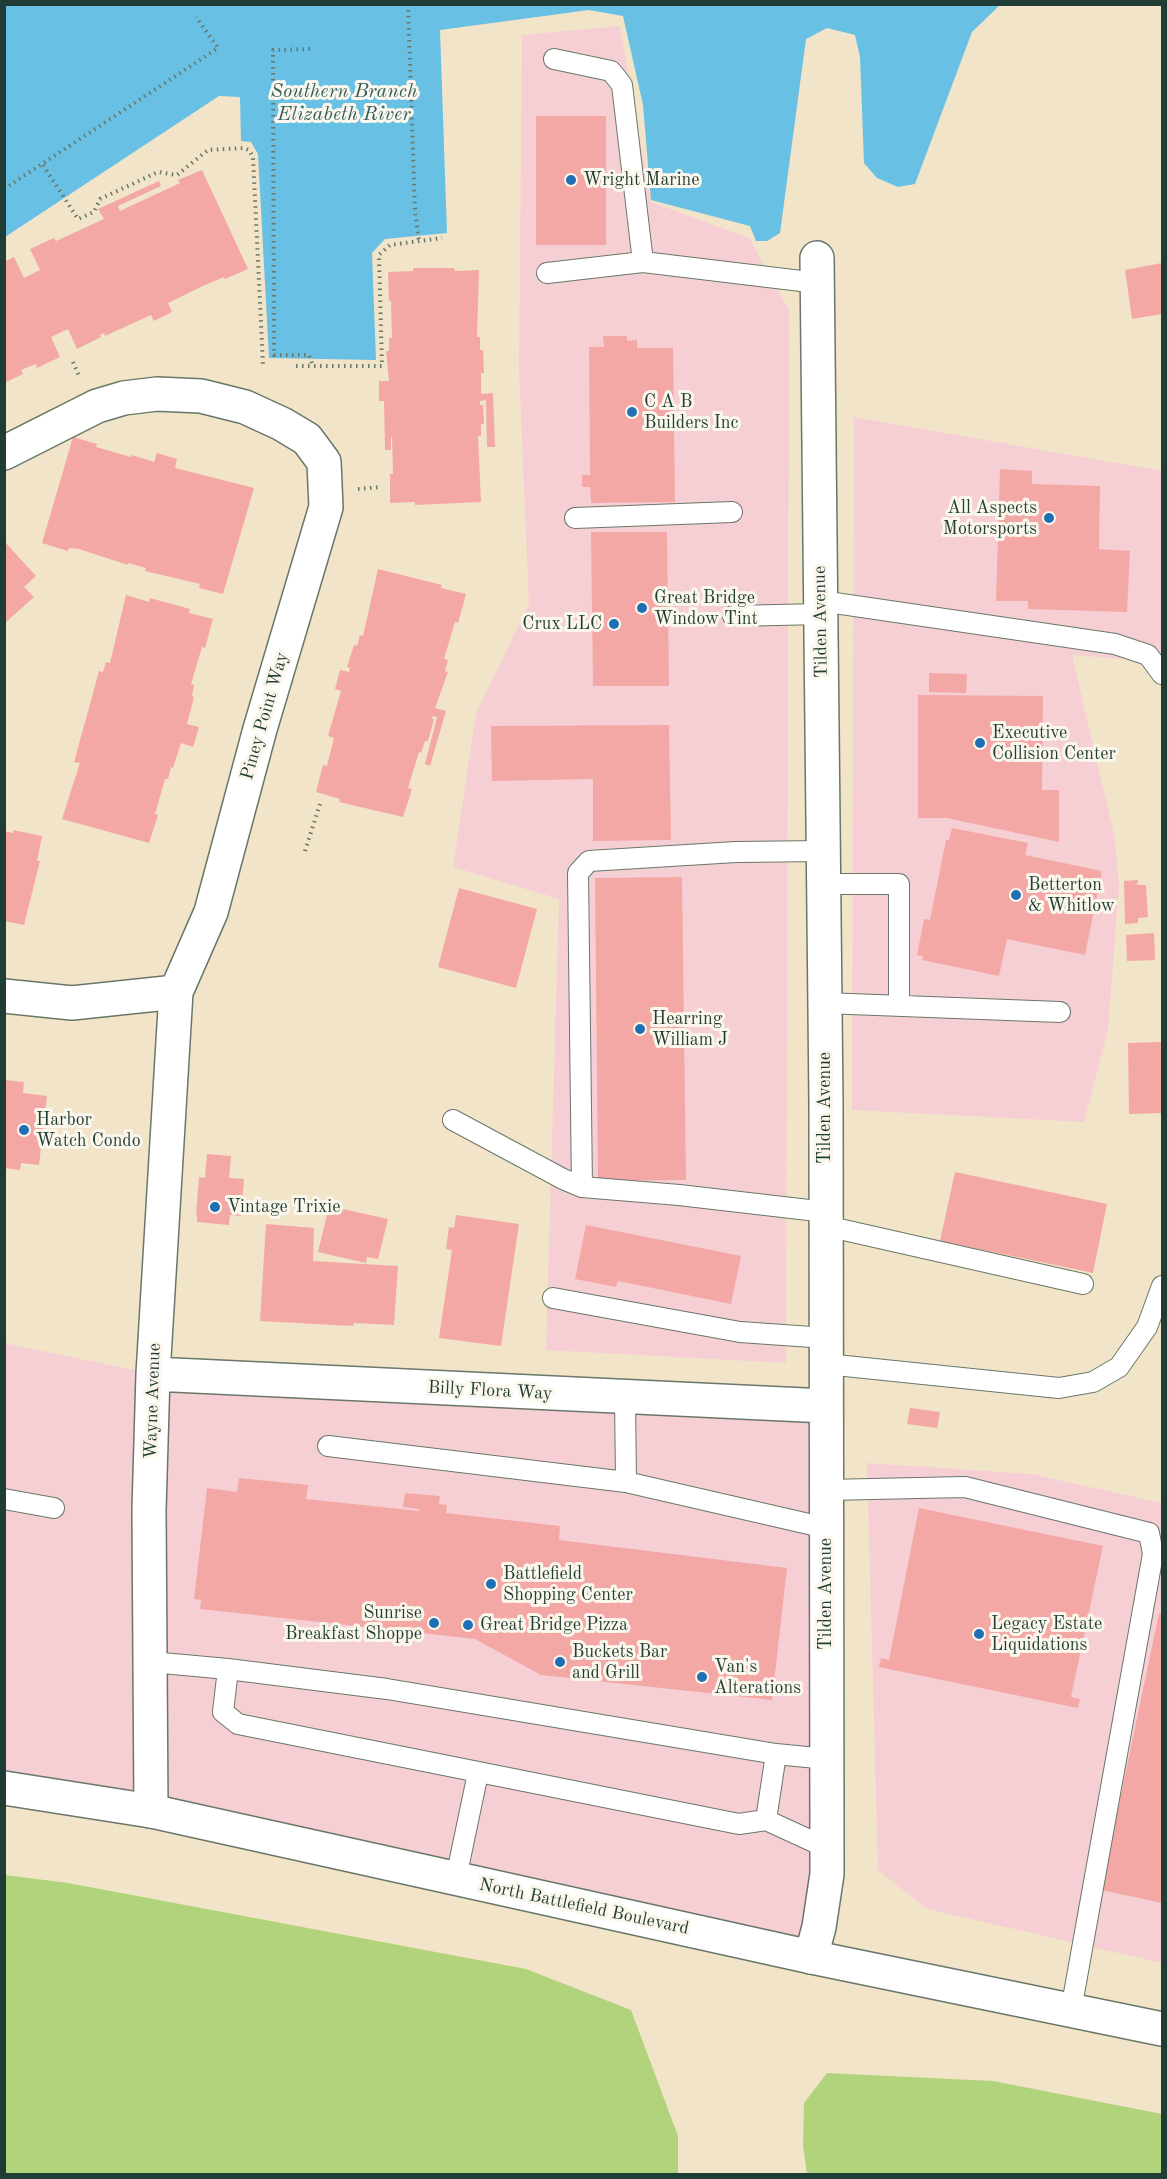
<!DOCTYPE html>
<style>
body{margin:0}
#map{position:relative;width:1167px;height:2179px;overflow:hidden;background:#f2e4c8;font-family:"Old Standard TT",serif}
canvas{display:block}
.frame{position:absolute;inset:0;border:6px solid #1f3d34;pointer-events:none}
</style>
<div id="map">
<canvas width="1167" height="2179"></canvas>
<div class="frame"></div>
</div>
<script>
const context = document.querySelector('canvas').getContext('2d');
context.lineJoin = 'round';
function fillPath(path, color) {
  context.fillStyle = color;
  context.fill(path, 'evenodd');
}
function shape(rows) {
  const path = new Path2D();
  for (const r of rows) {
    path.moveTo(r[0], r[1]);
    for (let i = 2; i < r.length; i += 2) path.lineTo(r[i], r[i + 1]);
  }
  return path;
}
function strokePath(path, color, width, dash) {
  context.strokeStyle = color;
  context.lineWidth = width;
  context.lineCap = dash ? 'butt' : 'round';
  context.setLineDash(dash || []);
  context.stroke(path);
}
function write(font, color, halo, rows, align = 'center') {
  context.font = font + ' "Old Standard TT",serif';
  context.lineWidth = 6;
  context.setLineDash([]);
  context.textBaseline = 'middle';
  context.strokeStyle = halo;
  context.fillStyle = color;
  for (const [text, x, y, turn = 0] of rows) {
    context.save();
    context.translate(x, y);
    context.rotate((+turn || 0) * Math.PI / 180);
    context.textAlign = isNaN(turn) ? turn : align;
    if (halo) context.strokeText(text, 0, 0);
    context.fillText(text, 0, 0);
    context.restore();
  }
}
const built = shape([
 [620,26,651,202,749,238,789,310,786,1363,546,1350,559,899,453,867,476,713,529,604,519,369,522,35],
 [854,417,1162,471,1162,662,1072,655,1115,839,1119,886,1108,1030,1084,1122,852,1110],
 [4,1343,153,1374,826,1406,811,1957,5,1789],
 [867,1463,1031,1474,1162,1503,1162,1963,927,1909,878,1870]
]);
const green = shape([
 [5,1875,68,1883,526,1969,631,2010,678,2136,678,2174,5,2174],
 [827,2073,993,2081,1162,2114,1162,2174,807,2174,803,2145,804,2103]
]);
const water = shape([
 [5,4,1000,4,1000,5,972,32,915,184,898,187,877,178,864,163,860,57,855,35,827,28,806,39,780,233,767,241,756,241,750,226,651,200,643,105,623,16,589,10,440,30,447,233,385,239,372,253,376,360,269,358,258,154,251,142,241,141,240,97,219,96,5,237]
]);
const building = shape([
 [536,116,606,116,606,245,536,245],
 [202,170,248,269,225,279,224,277,203,286,168,303,172,312,154,321,151,315,105,336,104,333,100,335,101,337,77,349,68,329,51,337,60,357,37,368,36,364,21,370,23,374,4,383,4,262,14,257,24,278,40,270,30,249,54,238,56,241,104,219,98,209,159,181,161,186,118,206,120,211,180,183,178,180],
 [1162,263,1162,314,1132,319,1125,270],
 [413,268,454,268,455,271,479,270,477,337,480,337,480,350,483,350,484,373,481,373,481,394,493,393,495,447,487,447,486,400,480,401,480,405,483,405,484,424,481,424,481,436,478,436,481,502,415,505,415,502,390,503,390,474,393,474,392,437,391,437,391,450,385,450,384,401,379,401,379,381,389,381,386,351,389,351,389,338,392,338,391,301,389,301,388,272,413,271],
 [603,336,627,336,627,341,637,340,637,348,673,348,675,502,591,503,590,487,582,487,582,475,590,475,589,347,604,347],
 [73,437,97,444,96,447,131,457,132,455,154,462,157,453,177,459,175,468,254,488,223,594,199,588,200,584,145,571,146,568,128,563,128,565,79,549,69,548,68,551,42,543],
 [1000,469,1032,471,1032,484,1100,486,1099,549,1130,551,1127,612,1028,609,1028,601,996,601],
 [591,532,667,532,669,686,593,686],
 [4,541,36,576,24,587,34,597,4,624],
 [378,569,442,585,441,588,466,594,458,623,455,622,444,659,448,660,445,671,448,672,435,708,446,711,430,766,425,764,437,717,433,716,432,719,434,719,428,741,425,741,421,753,419,752,408,788,412,789,403,817,339,802,340,799,316,792,323,765,327,766,334,738,328,736,341,691,335,689,340,670,349,672,350,668,347,667,354,645,357,646,360,635,363,636],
 [126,595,149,602,150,598,190,609,189,613,213,619,205,648,202,647,191,684,194,685,192,696,194,697,187,724,199,727,193,747,181,743,173,768,171,767,168,779,165,779,155,814,158,815,149,843,62,819,80,763,74,762,92,697,99,671,103,672,106,662,110,663],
 [929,673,967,674,966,693,929,692],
 [918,695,1043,696,1042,790,1059,790,1059,842,947,818,918,818],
 [669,725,671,840,593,841,593,779,492,781,491,726],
 [952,828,1028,843,1025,855,1102,871,1085,955,1007,939,999,976,922,960,923,956,917,955,924,919,930,920,946,840,949,840],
 [13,830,42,836,37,861,40,861,24,925,4,921,4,831,13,833],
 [682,877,686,1180,598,1181,595,878],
 [1138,880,1137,885,1146,885,1148,917,1138,918,1138,923,1125,924,1124,881],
 [459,888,537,909,516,988,438,967],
 [1154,933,1155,960,1127,961,1126,935],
 [1162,1042,1162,1113,1129,1114,1128,1043],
 [4,1080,24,1082,23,1093,47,1096,39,1165,21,1163,20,1170,4,1168],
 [207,1154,231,1156,229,1178,244,1179,241,1216,230,1215,229,1225,197,1222,197,1215,196,1215,199,1177,205,1178],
 [955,1172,1107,1204,1093,1273,940,1241],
 [329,1206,388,1219,378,1259,367,1257,366,1263,318,1252],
 [456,1215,519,1224,501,1346,439,1338,452,1250,446,1249,449,1227,454,1228],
 [266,1224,314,1228,313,1261,398,1266,394,1325,354,1323,353,1326,260,1321],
 [586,1225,741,1256,731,1304,618,1281,616,1287,575,1279],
 [910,1408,940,1412,937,1428,907,1424],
 [239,1478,308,1485,306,1499,419,1511,419,1509,403,1507,405,1493,440,1496,439,1504,447,1505,446,1513,560,1526,559,1540,787,1568,772,1700,541,1675,475,1639,200,1609,201,1600,194,1599,207,1488,237,1492],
 [919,1508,1103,1546,1071,1697,1080,1699,1078,1708,879,1667,881,1658,889,1660],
 [1159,1613,1162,1614,1162,1903,1101,1890]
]);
const path = shape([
 [408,4,415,212,419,241],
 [310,49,273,50,274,355,309,355,313,366],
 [43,165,78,219,94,212,100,199,158,172,177,175,208,150,244,148,249,150,253,157,263,365],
 [4,189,218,48,196,17],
 [73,362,80,378],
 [296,366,382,366,379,255,390,245,442,238],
 [358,489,381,487],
 [305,851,320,804]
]);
const service = shape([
 [554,59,611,71,622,85,643,262,818,283],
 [547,273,643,262],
 [575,518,732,512],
 [821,601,1115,644,1148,655,1162,674],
 [733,616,821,614],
 [824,884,899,884,899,1006],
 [824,1003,1060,1012],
 [453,1120,563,1179,582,1187,679,1195,826,1212],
 [582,1187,578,873,589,861,736,852,823,851],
 [826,1226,1083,1284],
 [553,1298,740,1332,826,1338],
 [826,1364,1059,1388,1093,1382,1119,1367,1147,1327,1162,1286],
 [625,1397,626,1482,826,1528],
 [328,1446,626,1482],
 [826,1490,965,1487,1149,1533,1153,1554,1071,2010],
 [4,1499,54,1508],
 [151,1662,228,1669,387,1689,776,1754,827,1759],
 [228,1669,223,1712,238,1724,739,1824,766,1820,776,1754],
 [766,1820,827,1848],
 [456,1878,478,1773]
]);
const minor = shape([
 [4,453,97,406,124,398,157,394,201,396,245,407,282,424,307,439,324,462,326,507,260,729,211,912,176,992,153,1374,149,1510,151,1811],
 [4,996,72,1003,176,992],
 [153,1374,826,1406],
 [811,1957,819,1927,827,1874,826,1103,817,258]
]);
const primary = shape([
 [4,1788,151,1811,811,1957,1162,2029]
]);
const markers = [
 [571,180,6,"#1f6fb2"],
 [632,412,6,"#1f6fb2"],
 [1049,518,6,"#1f6fb2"],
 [642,608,6,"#1f6fb2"],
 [614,624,6,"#1f6fb2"],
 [980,743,6,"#1f6fb2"],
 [1016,895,6,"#1f6fb2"],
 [640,1029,6,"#1f6fb2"],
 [24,1130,6,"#1f6fb2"],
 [215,1207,6,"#1f6fb2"],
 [491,1584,6,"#1f6fb2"],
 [434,1623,6,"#1f6fb2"],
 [468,1625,6,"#1f6fb2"],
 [979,1634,6,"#1f6fb2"],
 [560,1662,6,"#1f6fb2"],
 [702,1677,6,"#1f6fb2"]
];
const poiNames = [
 ["Wright Marine",583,180],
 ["C A B",644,402],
 ["Builders Inc",644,423],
 ["All Aspects",1037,508,"right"],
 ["Motorsports",1037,529,"right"],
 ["Great Bridge",654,598],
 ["Window Tint",654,619],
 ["Crux LLC",602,624,"right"],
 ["Executive",992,733],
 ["Collision Center",992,754],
 ["Betterton",1028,885],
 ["& Whitlow",1028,906],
 ["Hearring",652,1019],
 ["William J",652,1040],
 ["Harbor",36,1120],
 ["Watch Condo",36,1141],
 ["Vintage Trixie",227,1207],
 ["Battlefield",503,1574],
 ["Shopping Center",503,1595],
 ["Sunrise",422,1613,"right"],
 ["Breakfast Shoppe",422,1634,"right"],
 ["Legacy Estate",991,1624],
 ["Liquidations",991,1645],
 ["Great Bridge Pizza",480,1625],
 ["Buckets Bar",572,1652],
 ["and Grill",572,1673],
 ["Van's",714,1667],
 ["Alterations",714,1688]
];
const streetNames = [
 ["Tilden Avenue",821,622,-91],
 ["Piney Point Way",265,716,-74],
 ["Tilden Avenue",825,1108,-90],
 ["Billy Flora Way",490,1391,3],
 ["Wayne Avenue",153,1401,-88],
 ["Tilden Avenue",826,1594,-90],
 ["North Battlefield Boulevard",584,1907,12]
];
const waterNames = [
 ["Southern Branch",344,92],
 ["Elizabeth River",344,115]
];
fillPath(built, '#f6cfd5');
fillPath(green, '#b1d37b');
fillPath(water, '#68c0e5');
fillPath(building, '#f3a8a6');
strokePath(service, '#697768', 22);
strokePath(minor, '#697768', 36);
strokePath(primary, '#697768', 36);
strokePath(path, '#697768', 4, [1.5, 4.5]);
strokePath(service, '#fff', 20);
strokePath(minor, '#fff', 33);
strokePath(primary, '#fff', 33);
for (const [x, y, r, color] of markers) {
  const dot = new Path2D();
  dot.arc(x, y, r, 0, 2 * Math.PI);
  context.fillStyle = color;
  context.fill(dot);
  strokePath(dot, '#fbf7ec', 2);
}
write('18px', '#1f3d34', '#fbf7ec', poiNames, 'left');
write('18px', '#1f3d34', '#fbf7ec', streetNames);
write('italic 20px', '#315e60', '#fbf7ec', waterNames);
</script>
